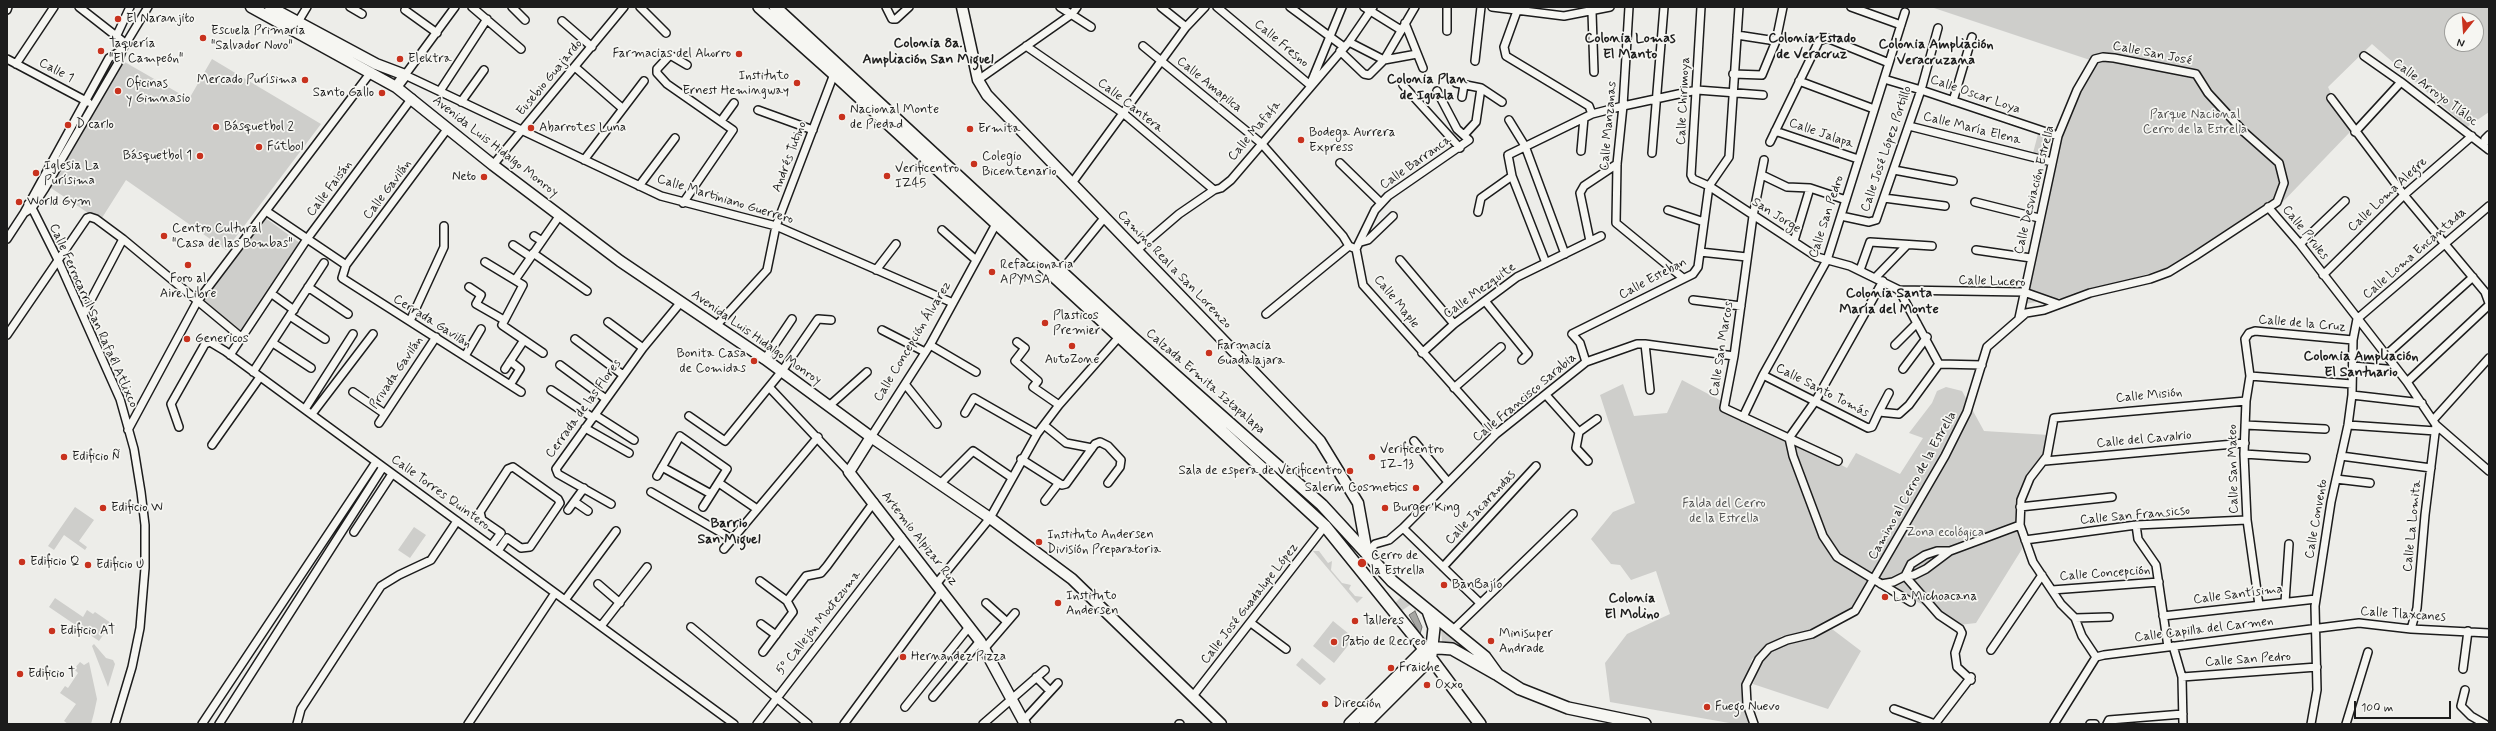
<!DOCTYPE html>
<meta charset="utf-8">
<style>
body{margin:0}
#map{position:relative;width:2496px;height:731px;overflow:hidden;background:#edede9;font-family:Mynerve,sans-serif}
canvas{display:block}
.frame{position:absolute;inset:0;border:8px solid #1c1c1c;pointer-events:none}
.north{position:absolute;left:2444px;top:12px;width:40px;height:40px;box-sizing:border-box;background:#f6f6f2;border:1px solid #9f9f9c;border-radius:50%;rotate:197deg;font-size:11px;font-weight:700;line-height:16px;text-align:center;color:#1c1c1c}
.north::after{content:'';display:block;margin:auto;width:14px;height:18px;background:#c8321e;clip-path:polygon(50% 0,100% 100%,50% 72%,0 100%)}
.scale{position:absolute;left:2354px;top:701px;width:97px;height:18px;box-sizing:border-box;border:2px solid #1c1c1c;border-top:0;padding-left:5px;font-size:12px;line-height:14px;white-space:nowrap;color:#1c1c1c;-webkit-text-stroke:3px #f6f6f2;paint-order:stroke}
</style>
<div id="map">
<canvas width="2496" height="731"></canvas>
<div class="frame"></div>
<div class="north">N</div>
<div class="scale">100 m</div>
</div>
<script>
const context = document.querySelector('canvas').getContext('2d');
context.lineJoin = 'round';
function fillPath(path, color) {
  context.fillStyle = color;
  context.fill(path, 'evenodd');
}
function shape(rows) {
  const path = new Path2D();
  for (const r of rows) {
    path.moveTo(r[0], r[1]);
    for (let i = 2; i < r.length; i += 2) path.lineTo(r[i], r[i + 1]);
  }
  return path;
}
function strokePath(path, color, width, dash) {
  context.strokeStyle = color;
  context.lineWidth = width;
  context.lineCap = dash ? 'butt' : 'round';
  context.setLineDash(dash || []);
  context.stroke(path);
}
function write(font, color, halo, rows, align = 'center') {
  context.font = font + ' Mynerve,sans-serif';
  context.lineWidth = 3.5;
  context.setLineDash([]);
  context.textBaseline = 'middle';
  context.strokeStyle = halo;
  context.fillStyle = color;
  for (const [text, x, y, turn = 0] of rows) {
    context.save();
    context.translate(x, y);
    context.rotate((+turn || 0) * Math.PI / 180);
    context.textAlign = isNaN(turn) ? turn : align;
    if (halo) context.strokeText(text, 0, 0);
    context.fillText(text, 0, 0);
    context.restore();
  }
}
const green = shape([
 [1931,7,2489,7,2489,112,2467,127,2372,44,2328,87,2350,132,2275,210,2170,267,2080,295,2024,304,2059,128,2096,62],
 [2452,20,2476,20,2476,44,2452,44],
 [212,59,321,124,226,250,126,180,100,221,48,186,123,61,189,99],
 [2038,134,2051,137,2046,155,2033,153],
 [264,217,304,246,242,331,203,302],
 [1682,380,1847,468,1856,453,1900,474,1923,438,1909,433,1932,403,1937,391,1946,387,1962,391,1984,431,2049,435,2046,455,2016,505,2022,549,1976,623,1959,625,1874,578,1857,608,1813,631,1782,636,1752,659,1744,685,1754,724,1735,724,1610,702,1605,663,1627,634,1670,614,1656,571,1631,580,1620,565,1611,564,1591,539,1613,512,1635,503,1600,395,1623,384,1634,416,1667,413],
 [75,507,94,520,79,541,87,547,85,550,64,535,54,550,48,546],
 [414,527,426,535,410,558,398,550],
 [1313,551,1319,551,1328,563,1332,561,1331,570,1342,583,1351,585,1349,589,1355,596,1363,597,1357,603],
 [1401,597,1410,605,1401,611,1395,603],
 [55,598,83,617,87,610,93,614,95,612,111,623,99,641,49,607],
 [1333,621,1354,638,1334,663,1313,646],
 [1441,629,1463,648,1442,641],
 [1832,629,1861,651,1828,709,1753,684,1757,670,1765,657,1782,645],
 [94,644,106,658,113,660,115,664,108,687,92,646],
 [1302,658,1326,679,1320,685,1296,665],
 [80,662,84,665,89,662,97,699,94,713,91,724,68,724,64,721,76,704,60,693,65,686,68,688,78,673,74,669]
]);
const water = shape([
 [1415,611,1422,627,1420,634,1409,615,1415,611]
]);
const street = shape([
 [79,7,125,43],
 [350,7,362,14],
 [455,7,405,75,661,196,776,226,953,303],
 [472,7,521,49],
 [512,7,525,20],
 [640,7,666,33],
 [886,7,892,19,896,19,909,7],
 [1060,7,1091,27],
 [1161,7,1186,27],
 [1217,7,1310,85,1342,7],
 [1290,7,1344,47],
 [1364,7,1401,30],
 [1492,7,1564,16,1610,7],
 [1629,7,1623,106,1617,164,1616,223,1683,278],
 [1701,7,1691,175,1693,179,1709,186,1817,257,1850,266,1899,290,2024,292,2058,304],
 [1851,7,1901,25],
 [7,10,8,7],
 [405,10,437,33],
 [1517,11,1504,47,1506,56,1589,106,1592,114],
 [1592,12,1594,72],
 [562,21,592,47],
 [298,22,307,7],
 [1405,23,1423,68],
 [1447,31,1447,7],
 [1737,35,1776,41],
 [116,37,130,7],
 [1349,42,1384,60,1417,54],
 [1026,46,1123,113,1214,190],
 [1143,46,1261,143,1343,236,1349,246,1356,249,1363,285,1496,434],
 [1340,51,1364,74,1369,75,1384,60,1415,7],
 [2364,56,2401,82,2489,150],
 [7,59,88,102],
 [1475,61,1481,7],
 [16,64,54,7],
 [575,67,622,108],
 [1733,74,1762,75,1776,41,1783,7],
 [1884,79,1921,90,2058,136],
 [978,80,1072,14,1077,7],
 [1799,81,1874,109],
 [1456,83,1481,88,1502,102],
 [1403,85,1460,148],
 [440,91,487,19],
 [1462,97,1464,85],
 [2331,98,2404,195,2485,292,2489,303],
 [1953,101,1972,37],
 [461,102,484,70],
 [758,110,813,130],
 [1509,120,1525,146,1565,254],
 [721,121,734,103],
 [1909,126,2052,162],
 [448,128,346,265,342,278,521,392],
 [1775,131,1858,159],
 [2355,132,2401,82],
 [1464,135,1476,122,1481,88],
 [2489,135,2485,139,2489,141],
 [1770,142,1819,41,1827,38,1889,63],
 [1581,151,1584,118],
 [1652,153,1664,7],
 [584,160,644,81],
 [1764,160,1753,216,1734,356,1724,408,1838,461],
 [1340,163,1381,203],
 [493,165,624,7],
 [1894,170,1953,181],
 [1762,175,1787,187,1810,188,1846,200],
 [1072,183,1186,27,1205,7],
 [639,186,675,138],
 [1884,198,1945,206],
 [1975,202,2039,218],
 [683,203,733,130,667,84,657,73,657,69,670,55,687,65],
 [28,204,32,208,58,260,120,399,134,449,141,492,145,525,145,568,140,628,132,667,115,724],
 [2268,207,2300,244,2407,382,2436,425,2489,471],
 [1668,210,1704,222],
 [266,211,346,265],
 [1478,212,1481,198,1512,176],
 [24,213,32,208,45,188,118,63,122,50,148,7],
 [1841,216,1869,222,1876,220,1921,90,1938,28],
 [942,230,976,260],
 [534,236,542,241],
 [7,239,24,213,109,58,122,50],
 [1590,241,1580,193,1584,186,1617,164],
 [1794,241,1810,188],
 [1361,242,1368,240,1393,216],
 [2300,244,2345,201],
 [513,245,531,257],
 [1356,249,1375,210,1388,196,1469,140,1457,129,1437,91],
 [1137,250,1179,214,1214,190,1221,188,1231,180,1349,42,1373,7],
 [1976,250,2031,258],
 [1700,252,1747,257],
 [533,253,587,291],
 [1400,260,1454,324],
 [485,262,523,285,502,325,543,353],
 [1546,263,1512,176,1508,155,1592,114,1623,106,1697,90,1763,95],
 [876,270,896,244],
 [1860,270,1870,242,1932,246],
 [1061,271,1105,217],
 [2323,275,2404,195,2472,136],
 [1876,277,1907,245],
 [515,280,560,215],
 [1883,281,1816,400,1789,438,1793,456,1823,536,1837,557,1911,602],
 [308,287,348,314],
 [469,287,481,295,476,304,504,320],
 [1899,290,1939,364],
 [272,294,294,310],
 [1693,300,1741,306],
 [1485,301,1528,354,1522,360],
 [1266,314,1349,246],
 [83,315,123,239],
 [290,316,325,339],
 [410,321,444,247,444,226],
 [608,322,643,348],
 [716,326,767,270,776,226,834,74],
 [882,330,925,352],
 [7,335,87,218,90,217,96,219,123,239,241,337],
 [575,339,623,375],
 [1017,342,1025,348,1015,361,1038,381,1033,387,1059,405],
 [273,343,311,368],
 [1645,344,1650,390],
 [930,345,976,372],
 [1895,345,1917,323],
 [1422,353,1454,324,1517,277,1601,236],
 [230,355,307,239,412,98],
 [465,356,481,329],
 [2385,356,2473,277],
 [765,359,792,319],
 [1586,362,1580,343,1572,334,1693,274,1698,267,1709,186,1729,157,1739,7],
 [560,365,606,399],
 [2353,366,2397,370],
 [505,369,524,340],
 [1903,369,1927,337],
 [253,372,324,263],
 [1763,375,1868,428,1872,427,1879,412,1899,414,1909,405,1939,364,1982,365],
 [2250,376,2352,384],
 [2407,382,2489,305],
 [905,384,937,424],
 [510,385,520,369,510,361],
 [769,387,849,472],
 [1454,388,1501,347],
 [551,390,593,418],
 [353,392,385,414],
 [1546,395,1579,432,1576,448,1588,461],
 [2352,395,2422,403],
 [829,406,867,372],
 [305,409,353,334],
 [1879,412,1889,393],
 [965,413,974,398,1037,434],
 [312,414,373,334],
 [595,415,634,440],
 [689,416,725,441,782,371,818,319,831,320],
 [1743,417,1763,375,1827,260,1905,12],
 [2434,419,2489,358],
 [379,423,436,337],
 [1044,425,1066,443,1092,448],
 [2245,425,2325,429],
 [2348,425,2436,431],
 [179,427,171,404,205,344,210,342,225,351,734,724],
 [585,428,629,453],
 [128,430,197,302,371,72],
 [1579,432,1597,419],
 [871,437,930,345,996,224],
 [1414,441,1448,482],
 [212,445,260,377],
 [2244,454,2306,458],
 [2341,456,2431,468],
 [1021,459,1062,485,1066,484,1095,444,1100,442,1108,446,1121,460,1120,467,1108,483],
 [2045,461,2245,443],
 [662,467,711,494],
 [657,476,680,436,727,469,703,507],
 [2336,479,2370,483],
 [719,483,757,509],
 [940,484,973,451,1011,477],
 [651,492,732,539],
 [1045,501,1058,484],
 [575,502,588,511],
 [611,504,558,474,556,469,643,348,681,302],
 [2020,507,2112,497],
 [568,510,584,488],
 [2136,525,2138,539,2156,565,2168,647],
 [1403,528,1480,603],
 [354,532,392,474],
 [2025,540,2136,525,2247,520],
 [491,546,501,533,482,520,480,512,508,469,513,467,558,499,560,503,530,547,521,548,507,538,498,551],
 [724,549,818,437],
 [1367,553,1375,544,1389,540,1403,528,1496,434,1586,362,1637,344,1645,344,1734,356],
 [1443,567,1536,466],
 [1905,576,1939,615,1960,629,1962,633,1955,653,1957,667,1971,680],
 [1905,576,1914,575,1926,569,1950,551],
 [760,581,787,601,793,612,763,652],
 [937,583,990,518,1037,434,1059,405,1119,337],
 [598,584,620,603],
 [1881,584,1893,582,1905,576,1911,564,1925,555,1937,551,1950,551,2020,525],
 [2052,590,2159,582],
 [565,600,616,531],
 [787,601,806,576,821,573,827,566,874,502],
 [2285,602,2289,544],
 [986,603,1007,622],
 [2259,605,2247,520,2244,454,2246,401,2250,376,2245,339,2249,333,2255,331,2353,340],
 [2163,616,2316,599],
 [2075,618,2109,617],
 [1251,623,1286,649],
 [761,624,776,635],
 [601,626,647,567],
 [691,627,808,724],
 [2411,629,2417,608,2425,515,2436,425],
 [1452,631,1573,514],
 [2173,646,2182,677,2183,724],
 [984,649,1015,613],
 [1991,650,2042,575],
 [2096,657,2082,636,2075,618,2061,604,2033,562,2020,525,2021,500,2030,478,2047,456,2054,418,2246,401],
 [2096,657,2104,655,2359,623,2411,629,2489,633],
 [2463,669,2468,631],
 [1036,677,1050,691],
 [2182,677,2317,667],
 [2465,690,2461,706,2471,716,2485,724],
 [1193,696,1325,526],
 [933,697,980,641],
 [905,707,969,627],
 [1894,709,1935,724],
 [1023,721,1058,683],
 [202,724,376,462],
 [219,724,383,467],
 [297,724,301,709,381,586,399,575,431,560,457,521],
 [468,724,555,593],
 [757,724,901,537],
 [844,724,942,591],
 [983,724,1045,670],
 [1179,724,1180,724],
 [1754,724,1747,704,1746,685,1759,659,1769,648,1787,640,1812,634,1855,611,1945,456,1967,412,1987,347,2026,313,2044,310,2090,293,2150,279,2169,272,2195,256,2277,202,2284,183,2279,163,2244,132,2208,93,2196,74,2114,58,2103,57,2095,59,2077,90,2058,136,2019,318],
 [1935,724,1971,677],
 [2054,724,2096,657],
 [2090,724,2095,724],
 [2107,724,2109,720,2183,714],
 [2311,724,2317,690,2315,606,2331,502,2348,425,2352,395,2353,340,2357,319,2489,206],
 [2346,724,2368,652]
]);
const secondary = shape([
 [251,7,396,87,493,165,620,261,765,359,871,437,990,518,1072,579,1221,724],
 [270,7,376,64,405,75,396,87],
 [962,7,978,80,987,95,1320,441,1358,503,1367,553],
 [871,437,849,472,980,641,1025,724]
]);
const primary = shape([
 [759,7,834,74,1325,526,1418,641,1480,724],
 [775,7,1132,337,1322,505,1392,581,1485,657,1498,675,1520,689,1568,708,1645,724],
 [1428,611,1434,628,1431,655],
 [1350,724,1424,650,1439,648,1452,649,1496,674],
 [1365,724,1430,659]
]);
const markers = [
 [118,19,4,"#c8321e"],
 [203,38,4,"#c8321e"],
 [101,51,4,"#c8321e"],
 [739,54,4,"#c8321e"],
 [400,59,4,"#c8321e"],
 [305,80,4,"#c8321e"],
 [797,83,4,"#c8321e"],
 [118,91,4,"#c8321e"],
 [382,93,4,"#c8321e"],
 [842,117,4,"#c8321e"],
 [68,125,4,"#c8321e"],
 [216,127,4,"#c8321e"],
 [531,128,4,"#c8321e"],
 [970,129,4,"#c8321e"],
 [1301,140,4,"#c8321e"],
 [259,147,4,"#c8321e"],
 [200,156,4,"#c8321e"],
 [974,164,4,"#c8321e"],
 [36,173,4,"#c8321e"],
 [887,176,4,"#c8321e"],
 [484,177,4,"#c8321e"],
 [19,202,4,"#c8321e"],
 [164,236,4,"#c8321e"],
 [188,265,4,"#c8321e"],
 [992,272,4,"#c8321e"],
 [1045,323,4,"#c8321e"],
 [187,339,4,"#c8321e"],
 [1072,346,4,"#c8321e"],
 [1209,353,4,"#c8321e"],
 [754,361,4,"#c8321e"],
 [64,457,4,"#c8321e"],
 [1372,457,4,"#c8321e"],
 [1350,471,4,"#c8321e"],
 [1416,488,4,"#c8321e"],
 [103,508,4,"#c8321e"],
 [1385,508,4,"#c8321e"],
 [1039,542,4,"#c8321e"],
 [22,562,4,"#c8321e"],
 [1362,563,5,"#c8321e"],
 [88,565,4,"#c8321e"],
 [1444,585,4,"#c8321e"],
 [1885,597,4,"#c8321e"],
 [1058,603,4,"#c8321e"],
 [1355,621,4,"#c8321e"],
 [52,631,4,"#c8321e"],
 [1491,641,4,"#c8321e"],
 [1334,642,4,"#c8321e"],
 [903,657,4,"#c8321e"],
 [1391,668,4,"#c8321e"],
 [20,674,4,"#c8321e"],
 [1427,685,4,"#c8321e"],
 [1325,704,4,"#c8321e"],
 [1707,707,4,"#c8321e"]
];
const poiNames = [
 ["El Naranjito",126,19],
 ["Escuela Primaria",211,31],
 ["\"Salvador Novo\"",211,46],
 ["Taquería",109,44],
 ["\"El Campeón\"",109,59],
 ["Farmacias del Ahorro",731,54,"right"],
 ["Elektra",408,59],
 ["Instituto",789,76,"right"],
 ["Ernest Hemingway",789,91,"right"],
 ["Mercado Purísima",297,80,"right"],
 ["Oficinas",126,84],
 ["y Gimnasio",126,99],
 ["Santo Gallo",374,93,"right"],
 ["Nacional Monte",850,110],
 ["de Piedad",850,125],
 ["D carlo",76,125],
 ["Básquetbol 2",224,127],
 ["Abarrotes Luna",539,128],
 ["Ermita",978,129],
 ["Bodega Aurrera",1309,133],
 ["Express",1309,148],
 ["Fútbol",267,147],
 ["Básquetbol 1",192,156,"right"],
 ["Colegio",982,157],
 ["Bicentenario",982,172],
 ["Iglesia La",44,166],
 ["Purísima",44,181],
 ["Verificentro",895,169],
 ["IZ45",895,184],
 ["Neto",476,177,"right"],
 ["World Gym",27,202],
 ["Centro Cultural",172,229],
 ["\"Casa de las Bombas\"",172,244],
 ["Refaccionaria",1000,265],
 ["APYMSA",1000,280],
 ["Foro al",188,279,"center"],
 ["Aire Libre",188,294,"center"],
 ["Plasticos",1053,316],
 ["Premier",1053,331],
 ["Genericos",195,339],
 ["Farmacia",1217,346],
 ["Guadalajara",1217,361],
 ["Bonita Casa",746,354,"right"],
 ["de Comidas",746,369,"right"],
 ["AutoZone",1072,360,"center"],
 ["Verificentro",1380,450],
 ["IZ-13",1380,465],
 ["Edificio Ñ",72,457],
 ["Sala de espera de Verificentro",1342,471,"right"],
 ["Salerm Cosmetics",1408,488,"right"],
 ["Edificio W",111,508],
 ["Burger King",1393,508],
 ["Instituto Andersen",1047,535],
 ["División Preparatoria",1047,550],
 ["Cerro de",1371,556],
 ["la Estrella",1371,571],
 ["Edificio Q",30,562],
 ["Edificio U",96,565],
 ["BanBajío",1452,585],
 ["Instituto",1066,596],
 ["Andersen",1066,611],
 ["La Michoacana",1893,597],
 ["Talleres",1363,621],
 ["Edificio AT",60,631],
 ["Minisuper",1499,634],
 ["Andrade",1499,649],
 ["Patio de Recreo",1342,642],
 ["Hernandez Pizza",911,657],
 ["Fraiche",1399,668],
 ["Edificio T",28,674],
 ["Oxxo",1435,685],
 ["Dirección",1333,704],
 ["Fuego Nuevo",1715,707]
];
const streetNames = [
 ["Calle Fresno",1281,44,40],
 ["Calle San José",2152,54,11],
 ["Calle 1",56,71,28],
 ["Eusebio Guajardo",550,78,-50],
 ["Calle Amapilca",1209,85,39],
 ["Calle Arroyo Tláloc",2435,93,37],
 ["Calle Oscar Loya",1975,95,19],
 ["Calle Chirimoya",1684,101,-87],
 ["Calle Cantera",1130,106,38],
 ["Calle Manzanas",1609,126,-85],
 ["Calle María Elena",1972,129,14],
 ["Calle Mafafa",1255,131,-50],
 ["Calle Jalapa",1821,134,19],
 ["Avenida Luis Hidalgo Monroy",495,147,38],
 ["Calle José López Portillo",1887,149,-71],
 ["Andrés Tutino",790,157,-69],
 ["Calle Barranca",1416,163,-35],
 ["Calle Faisán",330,189,-53],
 ["Calle Gavilán",388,190,-53],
 ["Calle Desviación Estrella",2035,190,-76],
 ["Calle Loma Alegre",2388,195,-43],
 ["Calle Martiniano Guerrero",725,200,17],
 ["San Jorge",1776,216,32],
 ["Calle San Pedro",1827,217,-72],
 ["Calle Pirules",2305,233,51],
 ["Calle Loma Encantada",2415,254,-41],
 ["Camino Real a San Lorenzo",1174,270,46],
 ["Calle Esteban",1653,279,-28],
 ["Calle Lucero",1992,282,2],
 ["Calle Mezquite",1480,291,-36],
 ["Calle Maple",1396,302,51],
 ["Calle Ferrocarril San Rafaél Atlixco",93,316,66],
 ["Cerrada Gavilán",432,322,32],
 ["Calle de la Cruz",2302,324,5],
 ["Avenida Luis Hidalgo Monroy",756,338,35],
 ["Calle Concepción Álvarez",913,342,-59],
 ["Calle San Marcos",1722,349,-81],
 ["Privada Gavilán",397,373,-56],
 ["Calzada Ermita Iztapalapa",1205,382,41],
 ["Calle Santo Tomás",1822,391,27],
 ["Calle Misión",2149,396,-5],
 ["Calle Francisco Sarabia",1525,398,-40],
 ["Cerrada de las Flores",584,409,-54],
 ["Calle del Cavalrio",2144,440,-5],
 ["Calle San Mateo",2234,469,-91],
 ["Camino al Cerro de la Estrella",1913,486,-61],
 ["Calle Torres Quintero",440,493,36],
 ["Calle Jacarandas",1481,508,-47],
 ["Calle San Fransicso",2135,516,-5],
 ["Calle Convento",2317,519,-80],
 ["Calle La Lomita",2413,526,-84],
 ["Artemio Alpizar Ruz",919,539,52],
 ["Calle Concepción",2105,574,-4],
 ["Calle Santísima",2238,595,-7],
 ["Calle José Guadalupe López",1250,604,-52],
 ["Calle Tlaxcanes",2403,615,4],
 ["5º Callejón Moctezuma",819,623,-52],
 ["Calle Capilla del Carmen",2204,630,-7],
 ["Calle San Pedro",2248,660,-4]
];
const parkNames = [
 ["Parque Nacional",2195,115],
 ["Cerro de la Estrella",2195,130],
 ["Falda del Cerro",1724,504],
 ["de la Estrella",1724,519],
 ["Zona ecológica",1945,533]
];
const neighbourhoodNames = [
 ["Colonia Lomas",1630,39],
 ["El Manto",1630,55],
 ["Colonia Estado",1812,39],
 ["de Veracruz",1812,55],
 ["Colonia 8a.",928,44],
 ["Ampliación San Miguel",928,60],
 ["Colonia Ampliación",1936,45],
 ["Veracruzana",1936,61],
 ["Colonia Plan",1427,80],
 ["de Iguala",1427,96],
 ["Colonia Santa",1889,294],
 ["María del Monte",1889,310],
 ["Colonia Ampliación",2361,357],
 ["El Santuario",2361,373],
 ["Barrio",729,524],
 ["San Miguel",729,540],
 ["Colonia",1632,599],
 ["El Molino",1632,615]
];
fillPath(green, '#cececb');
fillPath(water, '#a6a6a3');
strokePath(water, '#6f6f6d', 1);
strokePath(street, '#1c1c1c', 10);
strokePath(secondary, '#1c1c1c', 13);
strokePath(primary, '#1c1c1c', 14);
strokePath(street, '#f6f6f2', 7);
strokePath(secondary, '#f6f6f2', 10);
strokePath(primary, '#f6f6f2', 11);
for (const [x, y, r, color] of markers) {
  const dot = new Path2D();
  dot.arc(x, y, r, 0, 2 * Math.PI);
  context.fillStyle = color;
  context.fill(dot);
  strokePath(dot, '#f6f6f2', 1.5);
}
write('13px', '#1c1c1c', '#f6f6f2', poiNames, 'left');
write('13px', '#1c1c1c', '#f6f6f2', streetNames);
write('13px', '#515151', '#f6f6f2', parkNames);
write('bold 14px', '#1c1c1c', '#f6f6f2', neighbourhoodNames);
</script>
